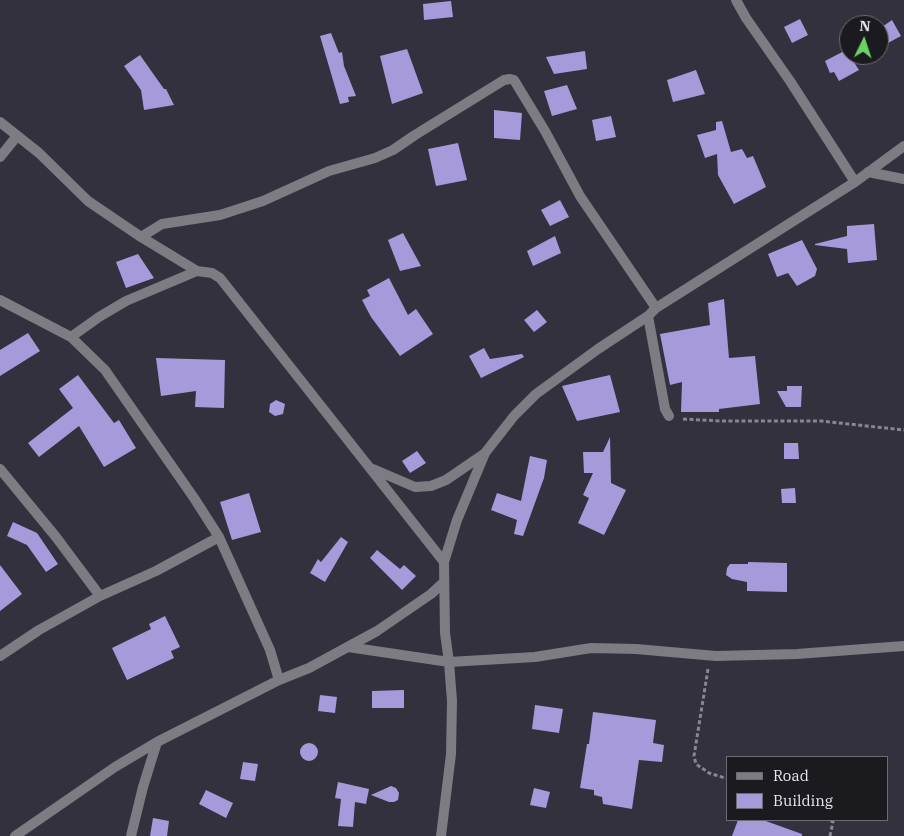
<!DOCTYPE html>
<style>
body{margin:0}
#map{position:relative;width:904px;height:836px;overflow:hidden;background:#33313d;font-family:"IBM Plex Serif",serif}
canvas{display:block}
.legend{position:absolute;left:726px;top:756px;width:162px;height:65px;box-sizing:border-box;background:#1b1a1f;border:1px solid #6d6c72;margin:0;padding:6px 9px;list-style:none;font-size:15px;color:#e7e6ee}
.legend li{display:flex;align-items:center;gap:10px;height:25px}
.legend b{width:25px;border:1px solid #6d6c72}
.north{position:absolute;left:839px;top:15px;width:50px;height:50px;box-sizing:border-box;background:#1b1a1f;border:1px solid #6d6c72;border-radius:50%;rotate:4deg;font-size:14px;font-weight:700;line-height:20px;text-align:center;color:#e7e6ee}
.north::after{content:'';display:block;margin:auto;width:18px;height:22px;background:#69d464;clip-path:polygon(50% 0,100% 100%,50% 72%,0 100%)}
</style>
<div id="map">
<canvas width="904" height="836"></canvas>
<ul class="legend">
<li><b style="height:6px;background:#7d7c82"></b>Road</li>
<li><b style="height:14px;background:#a69ada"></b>Building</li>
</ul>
<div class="north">N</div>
</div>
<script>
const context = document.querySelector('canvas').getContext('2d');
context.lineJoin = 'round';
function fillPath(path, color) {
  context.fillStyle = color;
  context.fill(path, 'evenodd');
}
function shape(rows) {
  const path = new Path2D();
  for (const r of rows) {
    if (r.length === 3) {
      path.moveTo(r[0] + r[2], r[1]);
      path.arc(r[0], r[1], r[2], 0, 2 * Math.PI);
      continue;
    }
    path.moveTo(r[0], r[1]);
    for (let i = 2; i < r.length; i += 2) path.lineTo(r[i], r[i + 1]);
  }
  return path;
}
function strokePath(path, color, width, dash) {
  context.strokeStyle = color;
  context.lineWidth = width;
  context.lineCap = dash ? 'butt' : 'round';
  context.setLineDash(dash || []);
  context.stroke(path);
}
const building = shape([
 [451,1,453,17,424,20,423,4],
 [800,19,808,35,792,43,784,27],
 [892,20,901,36,888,43,879,29],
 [331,33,339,53,342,52,344,66,356,96,348,97,349,102,340,104,320,36],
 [407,49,423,93,392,104,380,56],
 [846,50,859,70,839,81,834,72,830,73,825,61],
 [585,51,587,69,554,74,546,57],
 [140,55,164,89,166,89,174,105,144,110,141,90,124,66],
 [696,70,705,94,673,102,667,80],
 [567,85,577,109,552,116,544,91],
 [494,110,522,113,520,140,494,138],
 [611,116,616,137,596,141,592,120],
 [722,121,731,152,742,149,747,158,753,156,766,187,734,204,718,175,717,154,705,158,697,135,716,130,716,122],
 [458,143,467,180,436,186,428,149],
 [560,200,569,217,550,226,541,210],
 [874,224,877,260,848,263,847,249,815,245,815,244,847,236,847,226],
 [403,233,421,266,400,271,388,240],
 [555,236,561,253,533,266,527,251],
 [802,240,817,269,815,276,797,286,788,273,777,277,768,254],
 [138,254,154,278,126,288,116,262],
 [389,278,408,315,416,309,433,334,400,356,371,317,362,300,370,296,367,290],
 [724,299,729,358,755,356,760,404,719,409,719,412,681,412,682,382,670,385,660,334,710,325,708,303],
 [537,310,547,322,534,332,524,320],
 [28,333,40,351,0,376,0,350],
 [484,348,490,359,522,354,524,357,481,378,469,356],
 [156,358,225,360,224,408,195,407,196,391,161,396],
 [78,375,114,423,119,420,136,448,104,467,79,426,39,457,28,443,73,408,59,389],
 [610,375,620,412,577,421,562,386],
 [787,386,802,386,801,407,786,407,777,391,787,391],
 [276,400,285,404,283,414,275,416,269,412,270,404],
 [610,437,611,483,626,490,604,535,578,523,589,498,583,495,593,473,584,473,583,452,603,452],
 [784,443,798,443,799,459,784,459],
 [417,451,426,463,410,473,402,461],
 [530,456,547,460,544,478,523,536,514,534,517,520,491,510,497,493,521,501],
 [795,488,796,503,782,503,781,489],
 [249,493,261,532,232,540,220,502],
 [13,522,37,533,58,564,46,572,27,545,7,536],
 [341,537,348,542,325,582,310,573,318,559,321,562],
 [377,550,400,569,404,565,416,576,402,590,370,558],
 [748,562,787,563,787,592,747,591,747,582,732,579,726,575,727,568,730,564,748,564],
 [0,565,22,594,0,611],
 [165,616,180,647,171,651,174,658,127,680,112,648,151,629,149,624],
 [404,690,404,708,372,708,372,691],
 [320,695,337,697,335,713,318,711],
 [535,705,563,709,559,733,532,729],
 [593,712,656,720,653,743,664,745,662,762,639,760,632,809,603,804,602,797,594,795,594,790,580,788,587,744,589,744],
 [309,752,9],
 [243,762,258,764,255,781,240,779],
 [338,782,369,789,366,804,355,802,353,827,338,826,341,799,335,798],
 [391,786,396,788,399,793,398,800,394,802,389,802,371,795],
 [534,788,550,792,546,808,530,805],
 [206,790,233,803,226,818,199,804],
 [153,818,169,821,167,836,150,836],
 [738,820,763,820,802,834,802,836,732,836]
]);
const path = shape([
 [683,419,721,421,821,421,904,430],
 [708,669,694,756,696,764,709,773,728,779],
 [830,836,833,822,830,820]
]);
const street = shape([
 [736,0,746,18,790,81,855,182],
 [0,122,39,153,88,201,141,237,197,271,212,273,220,278,444,562],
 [0,157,17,136],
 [868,172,904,179],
 [141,237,162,224,220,215,263,201,329,171,375,158,393,150,415,135,504,80,510,79,514,80,545,131,580,196,656,308],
 [0,300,71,337,105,370,194,498,219,537,270,650,279,680],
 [648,316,665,409,669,416],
 [71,337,99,317,126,301,197,271],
 [0,469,56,537,100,596],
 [373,469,415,487,431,486,446,480,484,454],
 [348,647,449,662,535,657,591,648,636,649,716,656,797,654,904,646],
 [0,656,39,630,100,596,156,571,219,537],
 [15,836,115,767,157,742,279,680,309,668,377,631,431,594,443,583],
 [131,836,143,787,157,742],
 [441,836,451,754,452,701,449,662,445,633,444,562,457,520,485,453,514,416,536,394,598,349,648,316,656,308,855,182,904,146]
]);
fillPath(building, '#a69ada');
strokePath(path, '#888691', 3, [4, 2.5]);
strokePath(street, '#7d7c82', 10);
</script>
